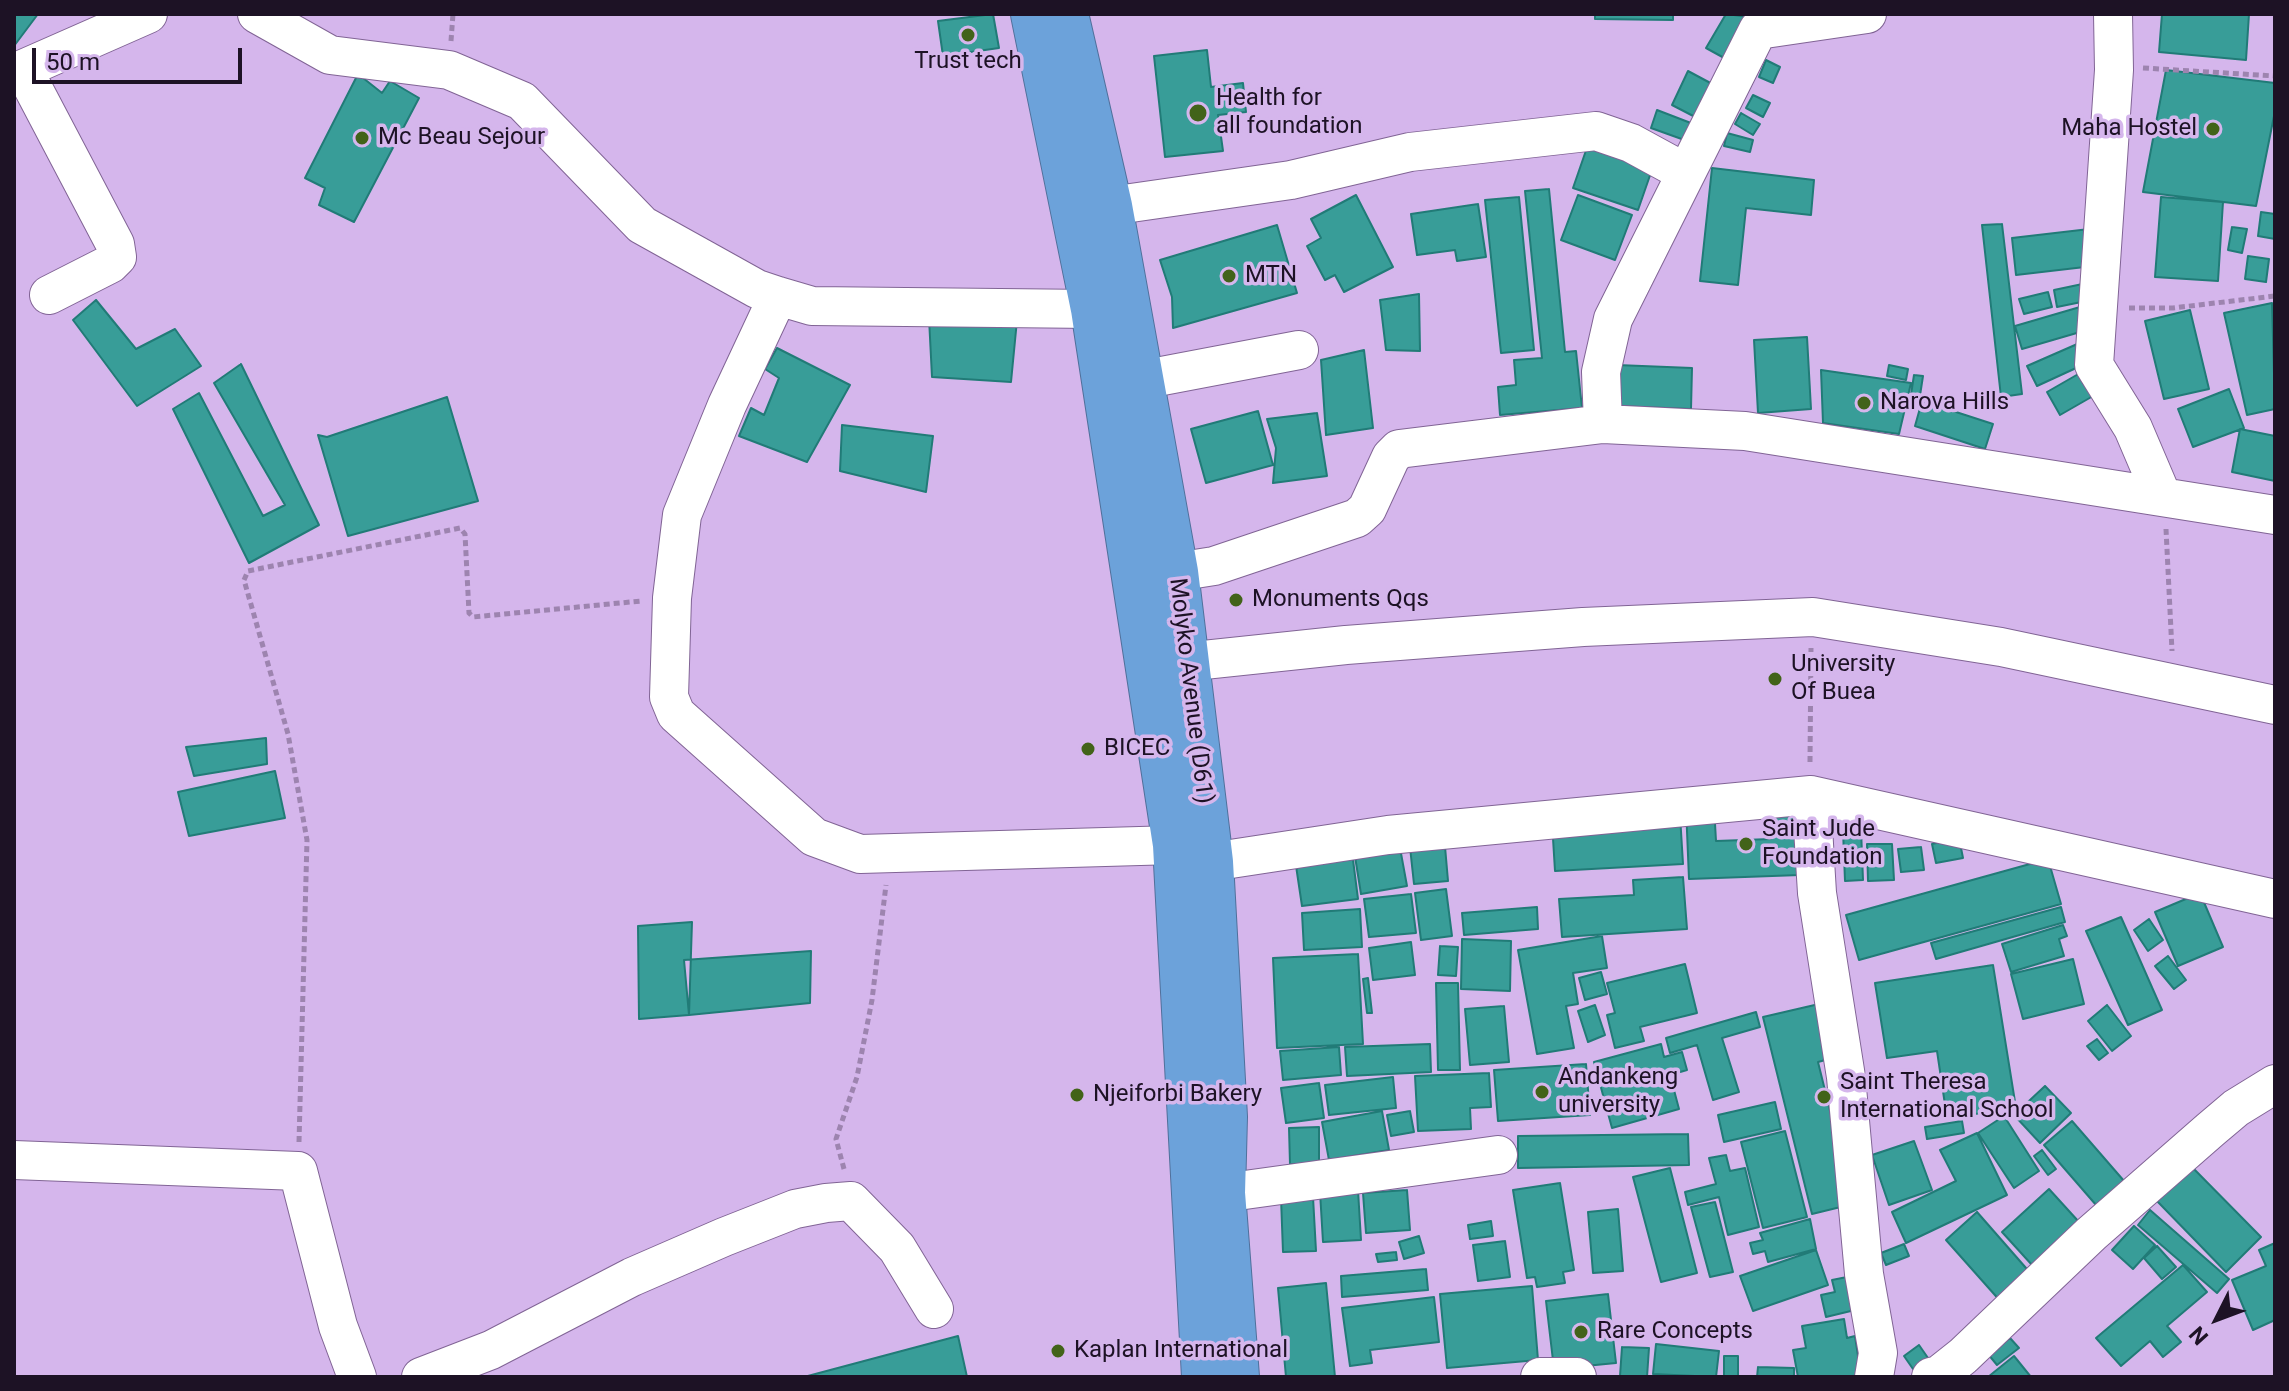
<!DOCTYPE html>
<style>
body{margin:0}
#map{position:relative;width:2289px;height:1391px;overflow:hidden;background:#d5b6ec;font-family:Roboto,sans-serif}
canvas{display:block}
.frame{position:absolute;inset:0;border:16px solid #1d1225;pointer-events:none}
.north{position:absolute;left:2177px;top:1279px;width:80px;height:80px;-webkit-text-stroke:6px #d5b6ec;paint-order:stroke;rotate:228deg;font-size:22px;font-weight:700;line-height:32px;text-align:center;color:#1d1225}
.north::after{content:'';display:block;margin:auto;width:28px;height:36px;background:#1d1225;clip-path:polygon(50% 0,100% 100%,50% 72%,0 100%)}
.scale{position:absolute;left:32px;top:48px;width:210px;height:36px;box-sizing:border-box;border:4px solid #1d1225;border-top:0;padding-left:10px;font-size:24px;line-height:28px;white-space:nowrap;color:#1d1225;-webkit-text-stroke:6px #d5b6ec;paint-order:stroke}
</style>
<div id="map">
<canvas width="2289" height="1391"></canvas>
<div class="frame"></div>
<div class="north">N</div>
<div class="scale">50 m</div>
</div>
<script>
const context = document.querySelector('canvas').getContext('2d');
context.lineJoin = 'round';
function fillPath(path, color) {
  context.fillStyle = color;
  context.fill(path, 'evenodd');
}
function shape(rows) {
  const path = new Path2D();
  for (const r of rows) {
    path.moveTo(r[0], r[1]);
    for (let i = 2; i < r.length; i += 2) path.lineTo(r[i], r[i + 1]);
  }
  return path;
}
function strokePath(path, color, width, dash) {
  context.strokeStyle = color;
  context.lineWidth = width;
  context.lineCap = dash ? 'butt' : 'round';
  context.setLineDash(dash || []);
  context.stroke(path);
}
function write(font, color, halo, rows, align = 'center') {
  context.font = font + ' Roboto,sans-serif';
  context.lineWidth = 7;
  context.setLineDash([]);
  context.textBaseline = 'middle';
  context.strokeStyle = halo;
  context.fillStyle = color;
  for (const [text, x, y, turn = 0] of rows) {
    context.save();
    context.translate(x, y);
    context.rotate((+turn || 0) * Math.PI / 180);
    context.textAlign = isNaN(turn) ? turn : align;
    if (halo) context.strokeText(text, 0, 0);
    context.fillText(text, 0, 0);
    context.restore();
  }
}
const building = shape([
 [14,14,38,14,14,46,14,14],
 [993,14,999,48,943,56,938,21,993,14],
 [1595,14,1673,14,1673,20,1595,19,1595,14],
 [1726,14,1749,17,1726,59,1706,48,1726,14],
 [2162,14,2249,14,2246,60,2159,52,2162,14],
 [1207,50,1211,87,1243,83,1246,112,1218,115,1223,151,1165,157,1154,56,1207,50],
 [1766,60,1780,67,1773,83,1759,77,1766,60],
 [2166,70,2275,83,2275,111,2256,206,2143,192,2166,70],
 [1688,71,1716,86,1699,119,1672,105,1688,71],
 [358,74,382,93,390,81,419,98,354,222,319,205,325,188,305,178,358,74],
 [1753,95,1770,103,1763,117,1746,108,1753,95],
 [1657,110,1696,125,1690,142,1651,128,1657,110],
 [1741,113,1760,124,1753,135,1735,124,1741,113],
 [1727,133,1753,140,1750,152,1724,146,1727,133],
 [1591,136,1656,158,1638,210,1573,188,1591,136],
 [1712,168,1814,180,1811,215,1746,208,1738,285,1700,281,1712,168],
 [1549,189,1565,352,1576,351,1582,408,1500,415,1498,387,1516,385,1514,360,1542,358,1525,191,1549,189],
 [1356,195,1393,267,1344,292,1335,275,1325,280,1307,246,1321,238,1311,219,1356,195],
 [1578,195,1632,215,1615,260,1561,240,1578,195],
 [1519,197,1534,350,1501,353,1485,200,1519,197],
 [2161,197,2223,202,2218,281,2155,277,2161,197],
 [1478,204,1486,257,1457,261,1455,250,1417,255,1411,214,1478,204],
 [2261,212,2275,214,2275,239,2258,236,2261,212],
 [2002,224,2022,394,2001,397,1982,225,2002,224],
 [1277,225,1297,293,1173,328,1172,297,1160,260,1277,225],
 [2232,227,2247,229,2242,253,2228,250,2232,227],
 [2098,228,2102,265,2016,275,2012,238,2098,228],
 [2248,256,2269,259,2266,282,2245,279,2248,256],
 [2092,282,2096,299,2057,307,2054,290,2092,282],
 [2048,292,2052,307,2024,314,2019,299,2048,292],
 [1419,294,1420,351,1386,350,1380,300,1419,294],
 [96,300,136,349,175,329,201,366,137,406,73,320,96,300],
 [2272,303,2275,409,2247,415,2224,313,2272,303],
 [2080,307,2087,330,2022,349,2015,326,2080,307],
 [2190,310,2209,389,2164,399,2145,321,2190,310],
 [929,318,1017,320,1011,382,932,377,929,318],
 [1807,337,1811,409,1758,413,1754,340,1807,337],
 [2091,338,2100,357,2037,386,2027,366,2091,338],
 [777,348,850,385,807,462,739,436,751,408,764,415,779,378,765,369,777,348],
 [1364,350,1373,428,1326,435,1321,360,1364,350],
 [2101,361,2114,384,2060,415,2047,392,2101,361],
 [241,364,319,525,249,563,173,409,199,393,263,516,285,505,214,383,241,364],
 [1617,365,1692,368,1691,409,1616,406,1617,365],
 [1889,365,1908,369,1906,380,1887,376,1889,365],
 [1821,370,1911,383,1899,434,1823,423,1821,370],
 [1914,375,1923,376,1919,402,1910,401,1914,375],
 [2229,389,2244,428,2193,447,2178,409,2229,389],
 [447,397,478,501,348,536,318,435,327,437,447,397],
 [1922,401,1993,424,1985,449,1915,426,1922,401],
 [1258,411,1273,465,1206,483,1191,429,1258,411],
 [1317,413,1327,476,1273,483,1276,448,1267,419,1317,413],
 [842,425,933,436,926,492,840,471,842,425],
 [2240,429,2275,436,2275,481,2232,472,2240,429],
 [266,738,267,764,194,776,186,747,266,738],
 [275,771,285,818,189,836,178,792,275,771],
 [1797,800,1800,875,1689,879,1686,807,1714,806,1716,841,1771,839,1769,801,1797,800],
 [1680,815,1683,864,1555,871,1552,822,1680,815],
 [1861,829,1863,880,1845,881,1843,830,1861,829],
 [1444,835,1448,881,1414,884,1409,838,1444,835],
 [1398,837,1407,886,1361,894,1353,844,1398,837],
 [1959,838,1963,858,1936,863,1932,844,1959,838],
 [1867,844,1892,844,1894,880,1868,881,1867,844],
 [1921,847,1924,870,1901,872,1898,849,1921,847],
 [1352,852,1358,899,1302,906,1295,859,1352,852],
 [2048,859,2061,904,1859,960,1846,915,2048,859],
 [1683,877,1687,929,1562,937,1559,899,1634,895,1633,880,1683,877],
 [1446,889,1452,936,1421,940,1415,893,1446,889],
 [2200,893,2223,947,2178,966,2155,912,2200,893],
 [1411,894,1416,933,1369,937,1364,899,1411,894],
 [1537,907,1538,929,1464,935,1462,913,1537,907],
 [2061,907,2065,922,1936,959,1931,943,2061,907],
 [1360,909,1362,947,1304,950,1302,913,1360,909],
 [2121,917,2162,1010,2128,1025,2086,931,2121,917],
 [2149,919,2163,940,2148,951,2134,930,2149,919],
 [692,922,689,1015,639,1019,638,926,692,922],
 [2063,925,2067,936,2059,939,2064,956,2011,972,2002,944,2063,925],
 [1602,936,1607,968,1573,973,1578,1004,1566,1006,1574,1048,1537,1054,1518,950,1602,936],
 [1462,939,1511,941,1510,991,1461,989,1462,939],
 [1411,942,1415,975,1373,980,1369,948,1411,942],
 [1440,946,1458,947,1456,976,1438,975,1440,946],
 [811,951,810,1003,689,1015,684,960,811,951],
 [1358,954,1363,1044,1277,1048,1273,958,1358,954],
 [2168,956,2186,980,2174,989,2155,966,2168,956],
 [2073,959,2084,1004,2023,1019,2011,974,2073,959],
 [1685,964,1697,1013,1640,1027,1644,1041,1615,1048,1607,1015,1615,1013,1607,983,1685,964],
 [1993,965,2016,1108,1947,1118,1937,1051,1887,1058,1875,983,1993,965],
 [1601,972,1607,994,1585,1000,1579,978,1601,972],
 [1368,978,1372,1013,1367,1013,1363,979,1368,978],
 [1436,983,1458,983,1460,1070,1438,1070,1436,983],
 [1819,1004,1833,1058,1818,1062,1853,1204,1812,1214,1763,1017,1819,1004],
 [1595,1005,1605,1035,1588,1042,1578,1011,1595,1005],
 [2107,1005,2131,1036,2112,1051,2088,1021,2107,1005],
 [1504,1006,1509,1062,1470,1065,1465,1009,1504,1006],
 [1756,1012,1760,1027,1722,1038,1739,1092,1713,1100,1697,1045,1670,1053,1666,1038,1756,1012],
 [2097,1039,2108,1053,2099,1060,2087,1046,2097,1039],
 [1430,1044,1431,1072,1347,1076,1345,1047,1430,1044],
 [1661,1044,1664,1057,1682,1052,1687,1070,1670,1075,1679,1109,1612,1128,1594,1062,1661,1044],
 [1339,1047,1341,1075,1283,1080,1280,1051,1339,1047],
 [1586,1064,1590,1115,1498,1121,1494,1070,1586,1064],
 [1489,1073,1491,1107,1470,1108,1471,1129,1418,1131,1415,1076,1489,1073],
 [1393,1077,1396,1108,1329,1115,1325,1085,1393,1077],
 [1319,1083,1324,1118,1286,1123,1281,1088,1319,1083],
 [2045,1086,2071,1113,2040,1143,2014,1115,2045,1086],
 [1775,1102,1781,1129,1724,1142,1718,1115,1775,1102],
 [1382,1111,1389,1150,1329,1160,1322,1122,1382,1111],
 [1410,1111,1414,1132,1391,1136,1387,1115,1410,1111],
 [2004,1116,2039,1171,2014,1188,1978,1133,2004,1116],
 [1962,1121,1964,1133,1927,1139,1925,1127,1962,1121],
 [2072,1121,2131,1189,2103,1213,2044,1145,2072,1121],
 [1319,1127,1319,1164,1290,1164,1289,1128,1319,1127],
 [1785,1131,1807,1217,1763,1228,1741,1142,1785,1131],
 [1977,1133,2007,1195,1906,1243,1892,1212,1956,1181,1940,1150,1977,1133],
 [1688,1134,1689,1165,1518,1168,1518,1136,1688,1134],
 [1914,1141,1932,1190,1889,1205,1872,1155,1914,1141],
 [2042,1150,2056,1169,2048,1175,2034,1156,2042,1150],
 [1726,1155,1730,1171,1745,1168,1759,1227,1728,1235,1719,1197,1688,1205,1685,1192,1716,1184,1709,1158,1726,1155],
 [2192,1167,2261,1237,2226,1272,2157,1201,2192,1167],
 [1670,1168,1697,1273,1661,1282,1633,1177,1670,1168],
 [1560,1183,1574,1270,1563,1272,1565,1283,1537,1287,1535,1277,1527,1278,1513,1190,1560,1183],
 [2049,1189,2079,1222,2032,1265,2002,1232,2049,1189],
 [1358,1190,1361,1240,1323,1242,1320,1192,1358,1190],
 [1407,1190,1410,1230,1366,1233,1363,1193,1407,1190],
 [1313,1197,1316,1251,1283,1252,1281,1198,1313,1197],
 [1715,1202,1733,1272,1710,1277,1691,1207,1715,1202],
 [1618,1209,1623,1271,1593,1273,1588,1212,1618,1209],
 [2150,1210,2229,1279,2217,1293,2138,1225,2150,1210],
 [1977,1212,2033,1276,2002,1303,1946,1240,1977,1212],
 [1810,1219,1816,1249,1768,1262,1765,1251,1753,1254,1750,1243,1763,1240,1760,1233,1810,1219],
 [1491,1221,1493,1236,1470,1239,1468,1225,1491,1221],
 [2134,1226,2155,1245,2133,1269,2112,1250,2134,1226],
 [1419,1236,1424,1253,1404,1259,1399,1242,1419,1236],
 [1505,1241,1510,1277,1478,1281,1473,1245,1505,1241],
 [2275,1243,2275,1320,2253,1330,2232,1280,2266,1266,2259,1250,2275,1243],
 [1904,1244,1909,1256,1886,1265,1881,1253,1904,1244],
 [2157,1246,2176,1267,2162,1279,2144,1258,2157,1246],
 [1816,1250,1828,1285,1753,1311,1740,1276,1816,1250],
 [1396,1252,1397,1260,1378,1262,1376,1254,1396,1252],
 [2183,1265,2207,1292,2167,1326,2181,1342,2163,1357,2150,1341,2121,1366,2096,1338,2183,1265],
 [1426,1269,1428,1290,1342,1297,1341,1276,1426,1269],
 [1847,1277,1855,1310,1826,1317,1821,1295,1835,1292,1832,1280,1847,1277],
 [1326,1283,1335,1377,1286,1377,1278,1288,1326,1283],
 [1532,1286,1538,1360,1447,1368,1440,1294,1532,1286],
 [1608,1294,1616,1363,1554,1369,1546,1301,1608,1294],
 [1434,1297,1439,1342,1370,1350,1372,1363,1350,1366,1342,1308,1434,1297],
 [1844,1319,1847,1338,1855,1336,1861,1376,1798,1377,1793,1350,1806,1348,1802,1326,1844,1319],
 [958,1336,967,1377,804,1377,958,1336],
 [2010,1338,2019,1348,1997,1365,1988,1354,2010,1338],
 [1656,1344,1719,1351,1716,1377,1653,1374,1656,1344],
 [1919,1345,1928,1358,1913,1369,1904,1356,1919,1345],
 [1622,1347,1649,1348,1647,1377,1620,1376,1622,1347],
 [1724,1356,1738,1356,1738,1377,1724,1377,1724,1356],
 [2014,1356,2031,1377,1988,1377,2014,1356],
 [1758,1367,1794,1368,1794,1377,1757,1377,1758,1367]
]);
const path = shape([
 [451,41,453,14],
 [2143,68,2275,76],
 [2129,308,2173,308,2275,296],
 [2166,529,2172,651],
 [1810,762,1811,648],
 [299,1142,307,840,288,734,244,580,248,571,460,528,465,534,469,613,473,617,641,601],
 [844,1169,836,1139,857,1077,872,1000,886,885]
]);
const minor = shape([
 [257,14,330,55,449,70,522,101,642,225,757,289,778,296,812,306,1093,309],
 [2113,14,2114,70,2094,365,2133,428,2162,496],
 [23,69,115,244,117,257,110,264,49,295],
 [14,73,148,14],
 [1110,206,1291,180,1410,152,1596,131,1631,143,1686,173],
 [778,296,727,405,682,515,672,598,669,697,676,714,814,837,860,854,1175,845],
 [1141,380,1299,350],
 [1603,424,1601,372,1613,319,1758,30,1867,14],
 [1176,572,1214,566,1357,518,1367,509,1391,457,1399,449,1603,424,1745,431,2275,515],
 [1156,665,1346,645,1583,627,1813,617,2001,647,2275,705],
 [1811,795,1817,893,1846,1077,1864,1274,1878,1353,1874,1377],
 [1211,862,1388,835,1811,795,2275,899],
 [14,1160,298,1171,338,1326,357,1377],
 [1223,1193,1498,1155],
 [421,1377,491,1350,632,1277,724,1237,795,1209,826,1203,851,1201,897,1248,934,1309],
 [1540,1377,1577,1377],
 [1931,1377,1939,1375,1963,1356,2091,1234,2210,1130,2236,1108,2275,1084]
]);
const highway = shape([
 [1033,14,1093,309,1175,845,1204,1377],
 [1066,14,1110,206,1176,572,1211,862,1225,1117,1223,1193,1237,1377]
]);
const markers = [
 [968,35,8,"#426319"],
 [1198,113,10,"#426319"],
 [2213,129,8,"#426319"],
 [362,138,8,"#426319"],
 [1229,276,8,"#426319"],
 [1864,403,8,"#426319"],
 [1236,600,8,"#426319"],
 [1775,679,8,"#426319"],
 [1088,749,8,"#426319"],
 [1746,844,8,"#426319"],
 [1542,1092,8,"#426319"],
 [1077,1095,8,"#426319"],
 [1824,1097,8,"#426319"],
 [1581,1332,8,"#426319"],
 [1058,1351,8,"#426319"]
];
const poiNames = [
 ["Trust tech",968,62,"center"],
 ["Health for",1216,99],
 ["all foundation",1216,127],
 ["Maha Hostel",2197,129,"right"],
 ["Mc Beau Sejour",378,138],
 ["MTN",1245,276],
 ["Narova Hills",1880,403],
 ["Monuments Qqs",1252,600],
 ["University",1791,665],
 ["Of Buea",1791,693],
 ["BICEC",1104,749],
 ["Saint Jude",1762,830],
 ["Foundation",1762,858],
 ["Andankeng",1558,1078],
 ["university",1558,1106],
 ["Saint Theresa",1840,1083],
 ["International School",1840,1111],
 ["Njeiforbi Bakery",1093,1095],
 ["Rare Concepts",1597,1332],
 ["Kaplan International",1074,1351]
];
const streetNames = [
 ["Molyko Avenue (D61)",1190,691,83]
];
fillPath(building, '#389d98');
strokePath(building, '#217b77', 2);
strokePath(minor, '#816495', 40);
strokePath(highway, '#50709b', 46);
strokePath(path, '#9d84af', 5, [6, 4]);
strokePath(minor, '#fff', 38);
strokePath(highway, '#6ca2da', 44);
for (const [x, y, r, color] of markers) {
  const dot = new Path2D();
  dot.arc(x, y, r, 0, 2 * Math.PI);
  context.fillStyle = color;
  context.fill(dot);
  strokePath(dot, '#d5b6ec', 3);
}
write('24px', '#1d1225', '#d5b6ec', poiNames, 'left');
write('24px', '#1d1225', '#d5b6ec', streetNames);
</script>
